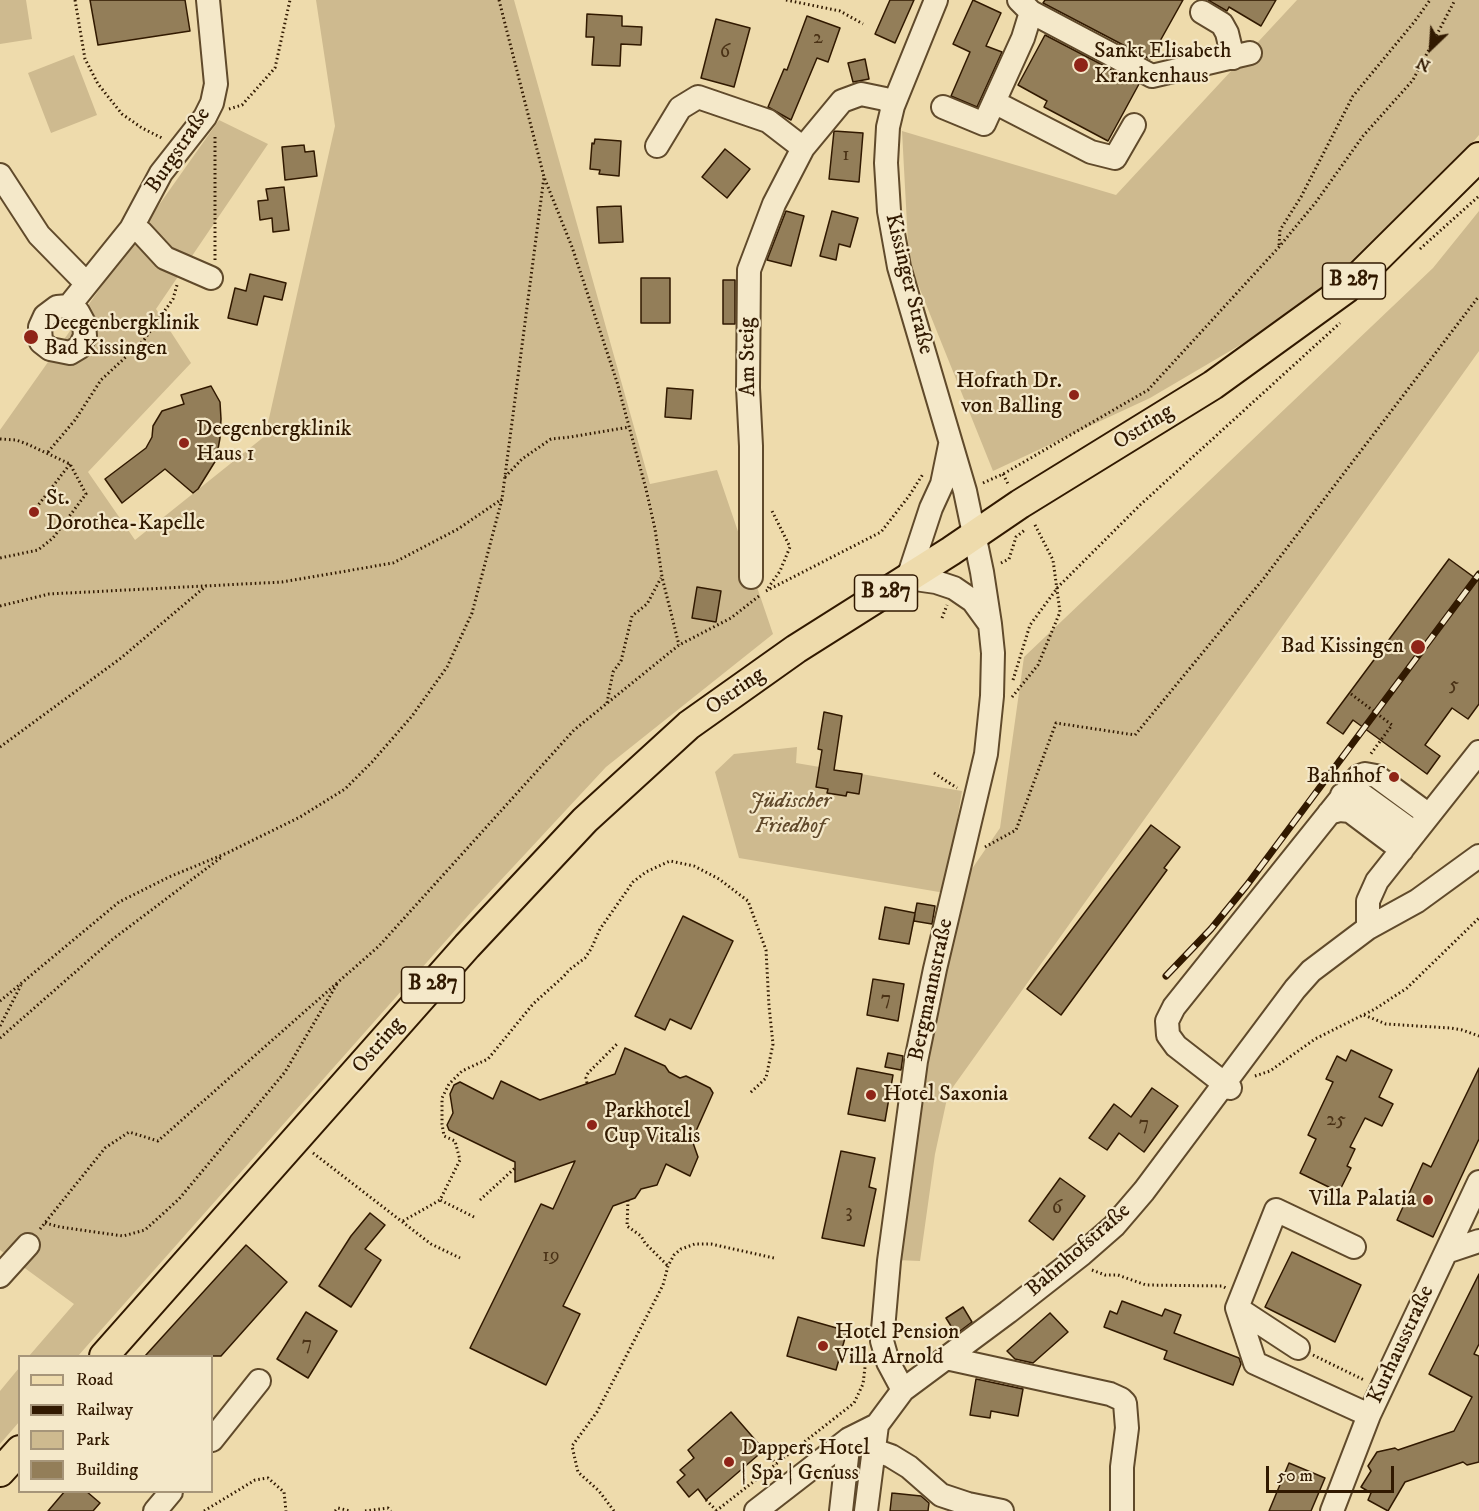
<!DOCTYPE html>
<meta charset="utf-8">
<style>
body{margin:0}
#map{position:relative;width:1479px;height:1511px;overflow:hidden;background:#eedbac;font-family:"IM FELL DW Pica",serif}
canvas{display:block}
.legend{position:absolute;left:18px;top:1355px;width:195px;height:138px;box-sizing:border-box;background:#f4e8c9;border:2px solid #a69579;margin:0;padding:8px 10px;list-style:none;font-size:18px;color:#311900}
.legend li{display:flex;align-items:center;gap:12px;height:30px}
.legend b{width:30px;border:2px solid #a69579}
.north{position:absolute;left:1401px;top:18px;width:60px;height:60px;-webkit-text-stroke:4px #f4e8c9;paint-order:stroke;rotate:205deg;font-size:16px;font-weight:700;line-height:24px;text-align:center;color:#311900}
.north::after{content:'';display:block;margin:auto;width:21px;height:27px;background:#311900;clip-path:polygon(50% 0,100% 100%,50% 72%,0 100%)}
.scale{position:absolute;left:1266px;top:1466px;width:128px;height:27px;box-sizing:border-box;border:3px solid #311900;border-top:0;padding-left:8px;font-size:18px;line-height:21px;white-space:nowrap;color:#311900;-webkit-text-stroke:4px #f4e8c9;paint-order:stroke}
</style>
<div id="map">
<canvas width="1479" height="1511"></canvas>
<ul class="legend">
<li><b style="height:8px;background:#eedbac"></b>Road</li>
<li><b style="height:8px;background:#311900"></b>Railway</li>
<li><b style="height:16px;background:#ceba8f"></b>Park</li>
<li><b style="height:16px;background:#937e59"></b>Building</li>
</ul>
<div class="north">N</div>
<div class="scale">50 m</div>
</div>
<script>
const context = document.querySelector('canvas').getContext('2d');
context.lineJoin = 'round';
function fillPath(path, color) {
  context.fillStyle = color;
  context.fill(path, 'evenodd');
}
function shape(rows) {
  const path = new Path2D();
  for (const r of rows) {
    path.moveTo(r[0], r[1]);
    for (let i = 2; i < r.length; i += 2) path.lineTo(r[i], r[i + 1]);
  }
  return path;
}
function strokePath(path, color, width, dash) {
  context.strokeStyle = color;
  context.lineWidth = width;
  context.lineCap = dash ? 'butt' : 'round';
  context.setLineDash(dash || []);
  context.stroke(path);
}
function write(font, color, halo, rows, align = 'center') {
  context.font = font + ' "IM FELL DW Pica",serif';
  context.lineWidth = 4.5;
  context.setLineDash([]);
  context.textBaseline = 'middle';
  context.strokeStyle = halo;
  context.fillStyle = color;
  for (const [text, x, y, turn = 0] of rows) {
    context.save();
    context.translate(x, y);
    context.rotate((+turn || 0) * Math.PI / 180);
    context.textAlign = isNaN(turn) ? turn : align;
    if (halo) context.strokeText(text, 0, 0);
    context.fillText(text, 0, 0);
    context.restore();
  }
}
const green = shape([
 [0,0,26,0,32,39,0,44],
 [316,0,514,0,650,484,717,470,773,634,606,767,474,909,78,1356,29,1356,74,1304,0,1250,0,430,219,120,268,144,156,309,191,363,88,472,135,540,265,436,335,126],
 [1297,0,1479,0,1479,135,1453,166,1356,259,1276,324,1150,398,993,471,909,262,902,131,1116,195],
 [74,55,97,115,51,133,28,73],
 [1479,211,1479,351,948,1094,935,1154,920,1261,896,1260,924,1058,965,879,1000,828,1024,657,1433,268],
 [797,747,796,763,962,791,945,893,739,858,715,772,734,754],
 [19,1368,19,1422,0,1444,0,1391]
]);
const building = shape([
 [90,0,185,0,190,31,98,45,90,0],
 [890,0,914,0,895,43,875,34,890,0],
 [973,0,1001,13,986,46,1002,52,977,107,951,96,970,52,953,44,973,0],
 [1045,0,1183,0,1150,59,1043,3,1045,0],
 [1208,0,1276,0,1261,26,1229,7,1227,11,1208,0],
 [587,14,622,16,622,26,642,27,641,45,621,44,620,66,592,65,594,37,586,37,587,14],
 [807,16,840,28,828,62,817,58,791,120,768,107,784,69,787,70,807,16],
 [716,19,750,28,734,87,701,78,716,19],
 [1045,35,1139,84,1108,141,1044,107,1047,101,1018,85,1045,35],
 [865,59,869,79,853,82,848,63,865,59],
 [834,131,863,133,859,182,829,179,834,131],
 [595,139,621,141,619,176,599,174,600,170,590,169,592,143,594,144,595,139],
 [304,145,305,152,314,151,317,176,285,180,282,147,304,145],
 [725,149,750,169,727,198,702,177,725,149],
 [284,187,289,230,273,232,272,218,260,220,258,201,268,200,266,189,284,187],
 [621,206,623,242,599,243,597,207,621,206],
 [786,211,804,216,791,266,767,260,786,211],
 [832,211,858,218,850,247,839,244,836,260,820,256,832,211],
 [250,274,286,283,282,300,264,296,257,325,228,318,235,288,246,291,250,274],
 [641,278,670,278,670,323,641,323,641,278],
 [723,280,735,280,735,324,723,324,723,280],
 [211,386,220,402,221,419,220,438,216,460,198,489,193,493,165,469,122,503,105,479,146,448,152,437,153,426,162,411,184,404,181,395,211,386],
 [667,388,693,390,691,419,665,417,667,388],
 [1449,559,1479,581,1479,704,1468,719,1452,708,1425,745,1440,756,1427,774,1353,720,1343,734,1327,723,1449,559],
 [697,587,721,591,716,622,692,618,697,587],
 [824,712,842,716,834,770,862,774,859,794,847,792,846,796,827,793,828,789,816,787,822,750,818,749,824,712],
 [1151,825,1180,847,1164,868,1167,870,1061,1015,1027,989,1151,825],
 [917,903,935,906,932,924,914,921,915,914,909,944,879,939,885,907,915,913,917,903],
 [683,916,733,941,691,1029,670,1019,665,1030,635,1016,683,916],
 [873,979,904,984,898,1021,867,1015,873,979],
 [625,1048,665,1066,669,1072,680,1078,686,1076,710,1088,713,1093,692,1140,698,1157,690,1176,666,1164,657,1185,641,1189,635,1198,613,1206,563,1306,580,1314,546,1385,470,1348,541,1204,553,1209,575,1161,515,1182,515,1162,449,1130,447,1125,453,1113,450,1094,454,1085,460,1082,493,1099,501,1081,540,1100,615,1074,625,1048],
 [1351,1050,1392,1070,1379,1097,1393,1104,1382,1126,1365,1118,1350,1147,1355,1149,1347,1166,1351,1168,1339,1192,1300,1173,1316,1139,1308,1135,1333,1082,1326,1079,1337,1056,1346,1061,1351,1050],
 [888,1053,903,1056,901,1070,885,1067,888,1053],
 [857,1068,893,1075,885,1121,848,1114,857,1068],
 [1479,1068,1479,1139,1433,1237,1397,1220,1423,1163,1431,1167,1479,1068],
 [1152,1088,1178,1106,1144,1152,1119,1133,1107,1150,1089,1138,1114,1104,1131,1117,1152,1088],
 [841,1151,875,1158,869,1187,876,1189,864,1246,822,1238,841,1151],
 [1060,1178,1085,1196,1053,1240,1029,1221,1060,1178],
 [370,1213,385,1225,365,1249,381,1260,351,1307,319,1286,351,1236,370,1213],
 [246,1245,287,1282,221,1356,145,1356,246,1245],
 [1292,1252,1361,1285,1335,1342,1265,1307,1292,1252],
 [1479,1274,1479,1344,1474,1354,1479,1356,1479,1462,1467,1465,1463,1462,1405,1482,1388,1511,1368,1500,1371,1493,1361,1487,1371,1471,1368,1466,1377,1452,1395,1448,1398,1450,1454,1431,1472,1397,1429,1374,1479,1274],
 [1122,1301,1162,1316,1165,1309,1181,1315,1174,1333,1239,1358,1241,1364,1233,1385,1164,1359,1167,1351,1104,1327,1110,1311,1117,1314,1122,1301],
 [963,1307,972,1322,956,1334,946,1318,963,1307],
 [306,1312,337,1331,308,1378,277,1359,306,1312],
 [1050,1313,1068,1332,1033,1363,1015,1359,1007,1351,1050,1313],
 [798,1317,847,1331,836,1370,787,1356,798,1317],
 [976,1379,1023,1389,1018,1416,991,1411,990,1418,970,1415,976,1379],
 [731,1412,764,1450,706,1500,698,1489,689,1497,677,1482,685,1475,680,1470,694,1458,688,1450,731,1412],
 [1289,1463,1325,1478,1311,1511,1269,1511,1289,1463],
 [65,1491,86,1491,100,1503,93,1511,48,1511,65,1491],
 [892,1493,921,1496,929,1503,928,1511,890,1511,892,1493]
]);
const path = shape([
 [75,0,85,59,98,84,122,114,142,128,164,139],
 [499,0,544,177,572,247,617,382,646,489,655,529,662,577,679,645],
 [786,0,840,11,863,24],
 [229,109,242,105,275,68,290,0],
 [1279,245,1280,230,1301,197,1353,96,1415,21,1430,0],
 [1420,249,1479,196],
 [215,260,215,135],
 [0,439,16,440,27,444,70,464,86,494,53,538,38,550,0,558],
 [48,452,75,420,101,380,144,340,173,299,177,285],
 [1003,474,1009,486],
 [505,477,522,459,551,439,571,437,629,427],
 [983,483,1003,474,1148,390,1279,247,1316,202,1363,136,1413,80,1455,0],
 [36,508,70,464],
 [1001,563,1009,559,1016,537,1026,529],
 [768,588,780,571,790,547,771,509],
 [766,591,881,532,909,496,923,474],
 [0,606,49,594,282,582,393,563,458,529,502,499],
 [942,618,947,605],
 [1013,680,1030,625,1058,587,1140,505,1340,323],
 [1351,694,1392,725,1370,755],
 [1012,697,1038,665,1060,612,1053,560,1034,523],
 [607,703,613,672,621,661,632,616,647,604,661,578],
 [0,747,121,658,206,586],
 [934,773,957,788],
 [985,847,1016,830,1056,723,1135,735,1264,578,1479,296],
 [0,1001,119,902,169,877,227,853,300,817,345,789,372,762,412,716,447,667,472,613,502,499,544,177],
 [1364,1015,1386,1024,1450,1028,1462,1030,1479,1036],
 [0,1026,21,985],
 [0,1038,113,939,223,856],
 [1255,1076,1270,1071,1315,1039,1375,1009,1407,988,1479,918],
 [587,1083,586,1078,588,1073,617,1044],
 [313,1153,431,1244,460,1258],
 [480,1200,515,1168],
 [628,1200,627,1226,641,1236,645,1243,668,1266],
 [474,1217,440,1200,460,1160,455,1141,444,1136,442,1124,442,1098,449,1084,462,1071,488,1059,533,1004,564,976,569,970,585,958,591,949,600,929,633,882,646,872,670,861,694,866,719,879,748,901,766,950,769,1006,773,1044,766,1078,749,1094],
 [403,1221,440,1200],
 [45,1223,60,1227,123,1236,145,1230,179,1199,285,1072,337,984],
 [40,1229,105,1148,129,1132,158,1141,379,946,574,730,679,645,731,618,759,596],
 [1092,1270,1105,1275,1118,1275,1146,1285,1222,1286,1226,1288],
 [1313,1355,1364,1380],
 [764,1450,776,1464],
 [706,1500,716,1510],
 [204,1511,255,1480,268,1478,284,1492,286,1511],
 [335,1511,338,1508,350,1511],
 [365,1511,388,1508,391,1511],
 [614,1511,599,1491,578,1472,572,1446,597,1412,663,1285,668,1266,674,1255,681,1249,695,1244,711,1244,774,1258],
 [716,1511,854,1403,863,1384,866,1359]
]);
const minor = shape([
 [1031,12,1152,76,1250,53],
 [1202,12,1222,24,1227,33,1233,58],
 [994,102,1091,152,1115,158,1134,125],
 [943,107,984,124,1023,38,1031,12,1019,0],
 [657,146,680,108,698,97,768,121,803,148],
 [0,175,39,235,86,283],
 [131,229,141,232,165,258,211,278],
 [69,306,131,229,161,173,205,117,212,103,216,84,208,0],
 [69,306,78,312,84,323,85,336,80,347,70,353,50,349,41,342,40,327,45,316,57,307,69,306],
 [950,445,942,484,931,508,908,578,936,582,954,588,973,601,989,623],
 [751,577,751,446,748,388,749,270,774,204,803,148,842,101,861,94,885,99,893,106],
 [1342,795,1352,793,1361,794,1415,833],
 [1329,813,1340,810,1350,811,1402,850],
 [1368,928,1368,901,1377,881,1479,752],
 [1230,1088,1176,1046,1168,1035,1167,1021,1174,1007,1359,776,1365,774,1376,776,1429,815],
 [1354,1247,1276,1210,1237,1308,1255,1363,1369,1415],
 [1446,1252,1479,1241],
 [0,1276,28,1245],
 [1237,1308,1298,1348],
 [946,1358,1110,1394,1121,1399,1125,1403,1127,1428,1122,1467,1122,1511],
 [903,1390,888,1362,882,1341,889,1261,916,1061,935,969,986,754,992,696,993,653,990,624,982,572,965,491,899,267,889,211,886,163,888,127,893,106,936,0],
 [212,1440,259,1381],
 [874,1450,891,1456,909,1467,941,1495,968,1504,1002,1511],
 [155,1511,171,1492],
 [756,1511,849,1439,877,1425],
 [841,1511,849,1439],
 [866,1511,877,1425,903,1390,1008,1312,1082,1254,1114,1226,1144,1191,1295,989,1311,971,1368,928,1417,901,1479,856],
 [1332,1511,1369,1415,1479,1182]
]);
const major = shape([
 [104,1356,467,946,585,820,689,725,796,649,951,551,1020,504,1213,385,1347,288,1479,157],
 [0,1472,20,1450]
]);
const rail = shape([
 [1166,976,1211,929,1247,885,1479,574]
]);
const markers = [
 [1081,65,8,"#8f2418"],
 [31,337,8,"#8f2418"],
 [1074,395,6,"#8f2418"],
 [184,443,6,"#8f2418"],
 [34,512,6,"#8f2418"],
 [1418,647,8,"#8f2418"],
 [1394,777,6,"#8f2418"],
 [871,1095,6,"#8f2418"],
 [592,1125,6,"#8f2418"],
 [1428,1200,6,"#8f2418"],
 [823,1346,6,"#8f2418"],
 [729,1462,6,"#8f2418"]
];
const numberNames = [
 ["2",818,39],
 ["6",725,53],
 ["1",846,156],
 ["5",1454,686],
 ["7",886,1000],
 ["25",1336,1121],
 ["7",1144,1125],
 ["6",1057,1209],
 ["3",849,1213],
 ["19",551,1257],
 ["7",307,1345]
];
const shields = [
 [1354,281,63],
 [886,593,63],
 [433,985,63]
];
const shieldNames = [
 ["B 287",1354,281],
 ["B 287",886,593],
 ["B 287",433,985]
];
const poiNames = [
 ["Sankt Elisabeth",1094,52],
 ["Krankenhaus",1094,77],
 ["Deegenbergklinik",44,324],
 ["Bad Kissingen",44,349],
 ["Hofrath Dr.",1062,382,"right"],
 ["von Balling",1062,407,"right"],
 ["Deegenbergklinik",196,430],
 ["Haus 1",196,455],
 ["St.",46,499],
 ["Dorothea-Kapelle",46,524],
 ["Bad Kissingen",1404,647,"right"],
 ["Bahnhof",1382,777,"right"],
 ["Hotel Saxonia",883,1095],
 ["Parkhotel",604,1112],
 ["Cup Vitalis",604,1137],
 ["Villa Palatia",1416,1200,"right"],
 ["Hotel Pension",835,1333],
 ["Villa Arnold",835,1358],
 ["Dappers Hotel",741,1449],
 ["| Spa | Genuss",741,1474]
];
const streetNames = [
 ["Burgstraße",179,151,-56],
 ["Kissinger Straße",908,284,76],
 ["Am Steig",749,357,-91],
 ["Ostring",1144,428,-32],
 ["Ostring",736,692,-35],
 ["Bergmannstraße",932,990,-78],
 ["Ostring",379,1046,-49],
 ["Bahnhofstraße",1079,1251,-41],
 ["Kurhausstraße",1402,1345,-65]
];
const parkNames = [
 ["Jüdischer",790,802],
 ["Friedhof",790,827]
];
fillPath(green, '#ceba8f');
fillPath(building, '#937e59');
strokePath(building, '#311900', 1.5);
strokePath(minor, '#604a2b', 26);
strokePath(major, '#311900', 32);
strokePath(path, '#311900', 3, [1.5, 3]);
strokePath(minor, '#f4e8c9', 22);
strokePath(major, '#eedbac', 28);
strokePath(rail, '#311900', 7);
strokePath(rail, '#f4e8c9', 4.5, [14]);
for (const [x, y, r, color] of markers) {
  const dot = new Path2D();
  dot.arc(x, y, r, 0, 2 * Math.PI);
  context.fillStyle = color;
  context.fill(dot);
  strokePath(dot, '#f4e8c9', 2);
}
write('20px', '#4a3216', null, numberNames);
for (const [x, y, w] of shields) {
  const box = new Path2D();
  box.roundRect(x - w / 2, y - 18, w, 36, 4.5);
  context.fillStyle = '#f4e8c9';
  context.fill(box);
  strokePath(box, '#311900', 1.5);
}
write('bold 21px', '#311900', null, shieldNames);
write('22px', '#311900', '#f4e8c9', poiNames, 'left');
write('22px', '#311900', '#f4e8c9', streetNames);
write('italic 22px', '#60492b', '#f4e8c9', parkNames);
</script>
